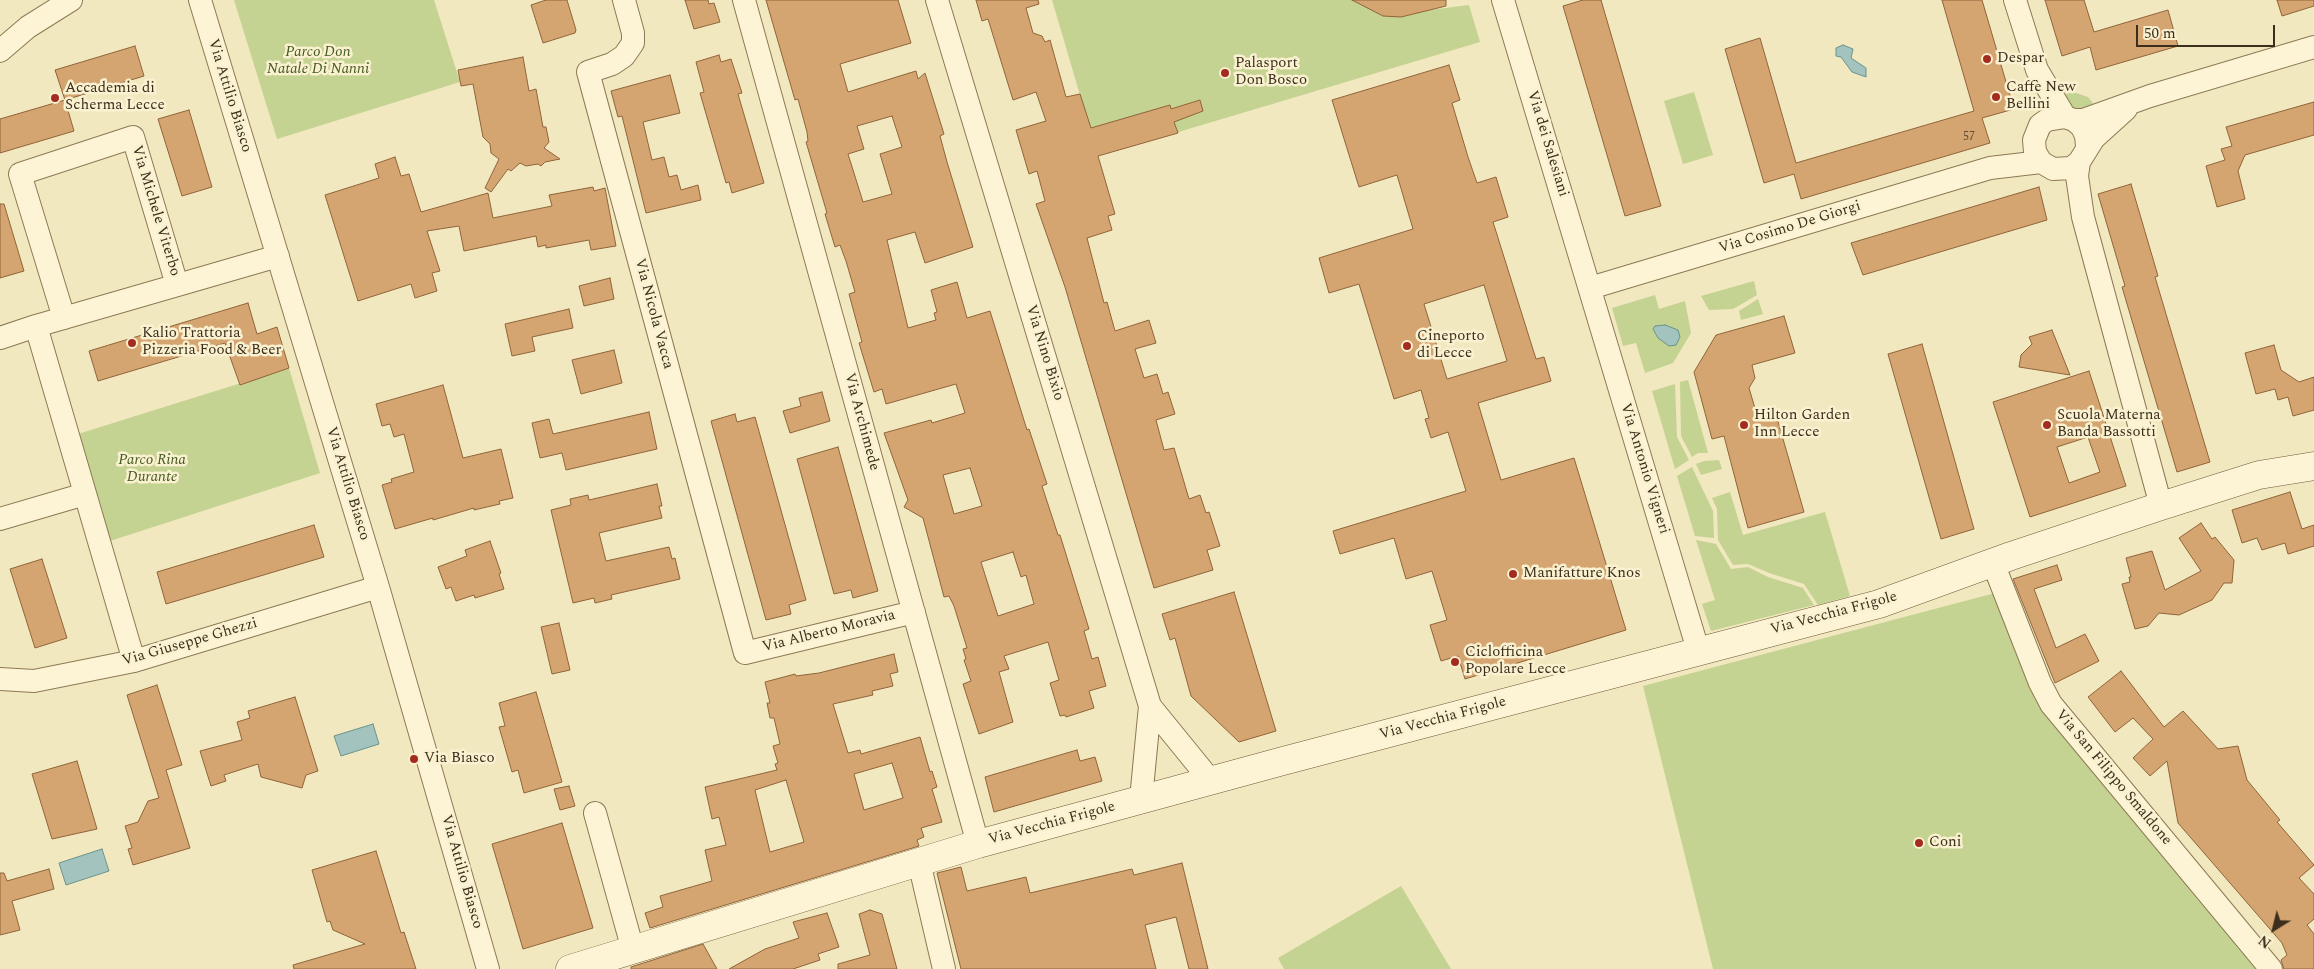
<!DOCTYPE html>
<meta charset="utf-8">
<style>
body{margin:0}
#map{position:relative;width:2314px;height:969px;overflow:hidden;background:#f2e8bf;font-family:Spectral,serif}
canvas{display:block}
.north{position:absolute;left:2249px;top:904px;width:50px;height:50px;-webkit-text-stroke:4px #f9f1d0;paint-order:stroke;rotate:216deg;font-size:14px;font-weight:700;line-height:20px;text-align:center;color:#3b2e1c}
.north::after{content:'';display:block;margin:auto;width:18px;height:22px;background:#3b2e1c;clip-path:polygon(50% 0,100% 100%,50% 72%,0 100%)}
.scale{position:absolute;left:2136px;top:25px;width:139px;height:22px;box-sizing:border-box;border:2px solid #3b2e1c;border-top:0;padding-left:6px;font-size:15px;line-height:18px;white-space:nowrap;color:#3b2e1c;-webkit-text-stroke:4px #f9f1d0;paint-order:stroke}
</style>
<div id="map">
<canvas width="2314" height="969"></canvas>
<div class="north">N</div>
<div class="scale">50 m</div>
</div>
<script>
const context = document.querySelector('canvas').getContext('2d');
context.lineJoin = 'round';
function fillPath(path, color) {
  context.fillStyle = color;
  context.fill(path, 'evenodd');
}
function shape(rows) {
  const path = new Path2D();
  for (const r of rows) {
    path.moveTo(r[0], r[1]);
    for (let i = 2; i < r.length; i += 2) path.lineTo(r[i], r[i + 1]);
  }
  return path;
}
function strokePath(path, color, width, dash) {
  context.strokeStyle = color;
  context.lineWidth = width;
  context.lineCap = dash ? 'butt' : 'round';
  context.setLineDash(dash || []);
  context.stroke(path);
}
function write(font, color, halo, rows, align = 'center') {
  context.font = font + ' Spectral,serif';
  context.lineWidth = 5;
  context.setLineDash([]);
  context.textBaseline = 'middle';
  context.strokeStyle = halo;
  context.fillStyle = color;
  for (const [text, x, y, turn = 0] of rows) {
    context.save();
    context.translate(x, y);
    context.rotate((+turn || 0) * Math.PI / 180);
    context.textAlign = isNaN(turn) ? turn : align;
    if (halo) context.strokeText(text, 0, 0);
    context.fillText(text, 0, 0);
    context.restore();
  }
}
const green = shape([
 [234,0,434,0,460,82,277,139],
 [1052,0,1355,0,1383,16,1469,5,1480,42,1098,156],
 [1694,92,1713,155,1683,164,1664,101],
 [2073,92,2088,97,2096,107,2075,111,2060,95],
 [1754,281,1757,295,1733,309,1709,310,1701,296],
 [1655,295,1659,309,1685,301,1691,333,1673,363,1645,373,1636,343,1623,346,1612,308],
 [1758,299,1763,314,1741,320,1739,311],
 [289,368,320,473,110,541,78,434],
 [1688,380,1708,453,1698,453,1692,457,1681,436,1680,382],
 [1675,384,1677,437,1689,460,1675,469,1652,391],
 [1719,460,1722,469,1701,475,1696,464,1704,461],
 [1692,467,1713,511,1714,538,1695,536,1677,476],
 [1730,492,1743,535,1825,512,1850,596,1818,605,1804,584,1769,573,1748,564,1733,565,1718,540,1717,509,1712,498],
 [1696,540,1716,544,1731,569,1748,567,1768,577,1803,588,1814,605,1711,631,1702,604,1715,600],
 [1995,593,2044,704,2260,969,1713,969,1643,686],
 [1401,886,1451,969,1284,969,1278,958]
]);
const water = shape([
 [1843,45,1853,49,1851,58,1866,68,1866,77,1852,72,1841,57,1836,56,1836,48,1843,45],
 [1665,325,1678,330,1680,337,1676,345,1669,346,1658,338,1653,329,1655,326,1665,325],
 [373,724,379,744,341,756,334,736,373,724],
 [102,849,109,871,66,885,59,863,102,849]
]);
const building = shape([
 [546,0,567,0,576,30,575,33,543,43,531,5,546,0],
 [685,0,708,0,709,4,714,3,720,22,694,29,685,0],
 [766,0,898,0,911,43,840,64,848,92,916,71,918,79,925,73,944,134,940,136,947,162,973,247,925,263,915,232,887,240,908,328,936,320,934,313,937,312,931,290,957,282,967,318,990,311,1027,430,1029,429,1047,484,1042,486,1058,535,1060,535,1089,629,1084,631,1092,659,1098,657,1106,686,1089,691,1094,708,1066,717,1065,715,1060,716,1050,683,1059,680,1048,642,1004,656,1009,669,999,672,1013,722,979,734,963,684,971,681,964,660,966,659,963,649,967,648,954,606,949,596,944,597,923,518,904,507,908,500,884,433,931,420,932,423,965,413,956,384,886,404,882,389,874,392,859,343,862,342,849,294,855,292,846,261,840,245,835,247,825,214,827,213,806,142,808,141,807,132,798,99,795,100,766,0],
 [892,116,902,147,880,154,892,194,863,202,848,154,864,149,857,126,892,116],
 [970,468,982,506,954,514,943,475,970,468],
 [1013,552,1021,577,1026,575,1034,604,998,616,981,562,1013,552],
 [976,0,1038,0,1039,4,1026,8,1033,33,1042,36,1045,42,1050,40,1066,97,1080,94,1091,128,1170,105,1171,109,1200,100,1203,111,1174,122,1178,133,1098,156,1115,214,1108,216,1112,230,1087,238,1104,303,1107,302,1115,331,1149,320,1156,343,1135,349,1144,378,1157,374,1163,394,1168,392,1175,414,1156,420,1164,450,1174,448,1189,499,1200,495,1206,513,1209,512,1220,546,1207,550,1213,570,1154,588,1065,287,1036,204,1045,201,1037,171,1029,174,1016,130,1046,121,1036,92,1013,100,988,19,982,21,976,0],
 [1352,0,1446,0,1446,6,1401,17,1383,16,1352,0],
 [1583,0,1601,0,1661,206,1625,216,1563,6,1583,0],
 [1942,0,1982,0,2014,109,1982,118,1990,143,1801,199,1794,174,1764,183,1725,49,1760,38,1796,163,1974,111,1942,0],
 [2045,0,2084,0,2094,32,2168,10,2178,46,2096,70,2090,47,2062,56,2045,0],
 [2277,0,2314,0,2314,6,2282,16,2277,0],
 [135,46,144,76,65,100,74,131,0,153,0,119,65,100,55,70,135,46],
 [719,55,721,62,731,59,742,93,738,94,764,183,732,193,729,182,726,183,700,93,704,92,696,62,719,55],
 [523,57,529,91,536,89,543,127,546,127,549,142,544,148,560,159,545,162,541,166,538,164,526,166,520,163,511,171,508,169,491,192,485,188,499,159,491,153,490,144,483,137,473,84,461,86,458,70,523,57],
 [1449,65,1460,100,1452,103,1468,157,1477,183,1496,177,1508,217,1493,222,1536,359,1544,357,1551,381,1478,403,1501,480,1574,458,1626,630,1465,679,1458,656,1441,661,1430,625,1447,620,1432,571,1406,579,1394,538,1340,554,1333,531,1466,491,1448,432,1431,438,1425,419,1429,418,1421,390,1394,399,1359,284,1329,293,1319,258,1413,229,1397,175,1359,187,1332,100,1449,65],
 [1484,285,1507,361,1447,379,1424,304,1484,285],
 [670,75,680,113,643,122,652,160,664,157,669,177,677,175,681,190,698,185,701,200,646,213,622,116,618,117,611,91,670,75],
 [2314,102,2314,135,2245,155,2238,171,2245,199,2217,207,2206,166,2225,160,2221,149,2232,146,2226,127,2314,102],
 [189,110,212,187,182,196,158,119,189,110],
 [395,157,401,176,409,174,421,212,488,193,493,218,552,206,549,195,593,187,594,191,605,188,616,246,591,250,589,240,546,248,546,245,538,247,536,236,464,251,459,226,427,231,440,271,432,273,437,291,415,298,411,284,358,301,325,195,379,178,375,164,395,157],
 [2131,184,2158,276,2155,277,2210,462,2177,472,2122,287,2125,286,2098,194,2131,184],
 [2039,187,2047,220,1863,275,1851,243,2039,187],
 [0,204,4,204,24,271,0,278,0,204],
 [610,278,614,299,584,306,579,286,610,278],
 [248,303,257,334,277,327,289,368,240,385,225,343,98,381,89,351,248,303],
 [569,309,573,328,532,337,535,351,512,356,505,324,569,309],
 [1784,316,1795,353,1752,365,1755,378,1749,388,1757,415,1775,411,1804,512,1748,528,1724,436,1712,439,1694,372,1716,335,1784,316],
 [2052,330,2070,375,2019,367,2021,355,2032,344,2029,337,2052,330],
 [1922,344,1974,529,1941,539,1888,354,1922,344],
 [2274,345,2281,370,2299,382,2314,377,2314,410,2293,416,2288,397,2278,400,2275,389,2256,394,2245,353,2274,345],
 [614,350,622,383,581,394,572,360,614,350],
 [2089,371,2126,486,2030,517,1993,402,2089,371],
 [2088,437,2100,472,2069,483,2057,447,2088,437],
 [443,385,463,458,501,449,513,498,499,501,500,504,474,510,474,508,433,520,433,518,395,529,382,485,392,482,391,479,414,472,404,434,394,437,390,424,382,426,376,404,443,385],
 [822,392,830,421,790,433,783,411,801,406,799,398,822,392],
 [649,412,657,449,566,470,562,453,540,458,532,423,549,419,553,434,649,412],
 [735,414,737,422,755,417,806,600,789,605,791,614,766,620,711,421,735,414],
 [838,447,878,591,853,598,851,590,834,594,797,459,838,447],
 [657,484,662,506,659,506,662,518,599,533,606,561,669,547,672,559,675,558,680,579,611,595,612,599,595,603,594,598,573,603,551,510,571,505,570,499,588,495,589,500,657,484],
 [2290,492,2302,529,2314,525,2314,546,2288,554,2285,543,2262,550,2257,538,2242,543,2232,510,2290,492],
 [2201,523,2212,539,2215,537,2234,560,2232,583,2224,583,2212,600,2179,615,2159,613,2148,626,2135,629,2122,584,2130,582,2129,577,2131,577,2126,558,2152,551,2165,590,2201,571,2179,538,2201,523],
 [314,525,324,557,166,604,157,572,314,525],
 [490,541,501,573,499,574,504,589,475,598,474,595,456,601,451,587,446,589,438,567,467,556,465,550,490,541],
 [42,559,67,638,35,648,10,569,42,559],
 [2057,565,2062,580,2034,589,2056,648,2085,634,2099,661,2055,683,2013,579,2057,565],
 [1234,592,1276,731,1239,742,1191,696,1175,638,1170,640,1162,614,1234,592],
 [559,623,570,670,552,674,541,627,559,623],
 [894,654,898,672,890,674,893,686,872,691,873,695,833,704,848,753,860,750,861,754,920,737,930,772,932,771,937,787,932,789,942,822,921,828,924,837,917,840,919,846,650,928,645,913,663,907,660,896,712,881,705,850,726,845,719,817,712,819,705,787,777,770,775,764,778,763,773,746,780,744,774,718,770,718,767,703,770,703,765,682,795,674,796,676,819,673,894,654],
 [892,763,903,798,864,810,854,774,892,763],
 [786,780,804,842,770,852,755,790,786,780],
 [2121,671,2164,727,2183,711,2218,749,2238,746,2247,780,2280,820,2277,822,2314,865,2299,878,2314,894,2314,919,2307,925,2314,934,2314,969,2284,969,2281,960,2287,955,2282,943,2178,823,2167,761,2150,776,2133,758,2153,739,2133,718,2115,732,2088,697,2121,671],
 [157,685,182,765,166,770,190,848,133,865,128,849,132,848,125,826,138,822,148,801,159,798,127,695,157,685],
 [536,692,562,782,524,793,518,770,512,772,499,727,505,726,499,703,536,692],
 [295,697,318,771,306,775,302,788,261,777,258,764,224,775,226,781,211,786,200,751,242,740,237,722,250,718,248,711,295,697],
 [1077,750,1080,761,1095,757,1102,781,994,812,985,777,1077,750],
 [77,761,97,829,52,839,32,774,77,761],
 [569,786,575,806,560,810,554,789,569,786],
 [562,823,593,928,523,949,492,844,562,823],
 [376,851,401,933,404,932,416,969,294,969,293,965,365,944,333,930,330,921,327,922,312,870,376,851],
 [1182,863,1208,969,1189,969,1176,917,1145,925,1156,969,961,969,937,873,961,867,967,891,1026,877,1030,893,1132,869,1134,875,1182,863],
 [49,869,54,889,12,901,20,930,0,935,0,873,4,873,7,881,49,869],
 [870,910,882,914,897,969,838,969,838,964,870,955,859,914,870,910],
 [827,913,839,947,818,954,820,960,793,969,729,969,765,949,799,938,793,922,827,913],
 [703,944,717,969,631,969,631,967,703,944]
]);
const street = shape([
 [200,0,378,587,488,969],
 [624,0,633,33,633,43,624,56,612,64,588,72,745,653,914,612],
 [744,0,978,844],
 [937,0,1150,706,1211,781],
 [1503,0,1698,650],
 [2015,0,2037,70,2065,117],
 [0,51,28,27,71,0],
 [2074,120,2083,120,2150,96,2314,47],
 [2087,146,2086,136,2082,127,2074,120,2065,117,2047,120,2040,125,2034,140,2035,152,2041,162,2053,169,2071,168,2079,162,2094,138,2126,109],
 [2079,162,2077,176,2083,217,2161,506],
 [1590,288,1990,168,2041,162],
 [64,318,20,174,133,137,177,285],
 [0,338,36,326],
 [0,519,85,494],
 [1993,563,2040,683,2051,704,2271,969],
 [134,661,36,326,278,256],
 [0,679,34,681,134,661,378,587],
 [1141,799,1150,706],
 [595,813,633,950],
 [919,862,944,969]
]);
const secondary = shape([
 [570,969,978,844,1283,761,1879,604,2011,556,2161,506,2259,475,2314,466]
]);
const markers = [
 [1987,59,5,"#a32c1f"],
 [1225,73,5,"#a32c1f"],
 [1996,97,5,"#a32c1f"],
 [55,98,5,"#a32c1f"],
 [132,343,5,"#a32c1f"],
 [1407,346,5,"#a32c1f"],
 [1744,425,5,"#a32c1f"],
 [2047,425,5,"#a32c1f"],
 [1513,574,5,"#a32c1f"],
 [1455,662,5,"#a32c1f"],
 [414,759,5,"#a32c1f"],
 [1919,843,5,"#a32c1f"]
];
const numberNames = [
 ["57",1969,138]
];
const parkNames = [
 ["Parco Don",318,53],
 ["Natale Di Nanni",318,70],
 ["Parco Rina",152,461],
 ["Durante",152,478]
];
const poiNames = [
 ["Despar",1997,59],
 ["Palasport",1235,64],
 ["Don Bosco",1235,81],
 ["Caffè New",2006,88],
 ["Bellini",2006,105],
 ["Accademia di",65,89],
 ["Scherma Lecce",65,106],
 ["Kalio Trattoria",142,334],
 ["Pizzeria Food & Beer",142,351],
 ["Cineporto",1417,337],
 ["di Lecce",1417,354],
 ["Hilton Garden",1754,416],
 ["Inn Lecce",1754,433],
 ["Scuola Materna",2057,416],
 ["Banda Bassotti",2057,433],
 ["Manifatture Knos",1523,574],
 ["Ciclofficina",1465,653],
 ["Popolare Lecce",1465,670],
 ["Via Biasco",424,759],
 ["Coni",1929,843]
];
const streetNames = [
 ["Via Attilio Biasco",229,96,73],
 ["Via dei Salesiani",1547,144,73],
 ["Via Michele Viterbo",155,211,73],
 ["Via Cosimo De Giorgi",1790,228,-17],
 ["Via Nicola Vacca",653,314,75],
 ["Via Nino Bixio",1044,353,73],
 ["Via Archimede",861,422,75],
 ["Via Antonio Vigneri",1644,469,73],
 ["Via Attilio Biasco",347,484,73],
 ["Via Vecchia Frigole",1834,614,-15],
 ["Via Alberto Moravia",829,632,-14],
 ["Via Giuseppe Ghezzi",190,643,-16],
 ["Via Vecchia Frigole",1443,719,-15],
 ["Via San Filippo Smaldone",2113,778,50],
 ["Via Vecchia Frigole",1052,824,-15],
 ["Via Attilio Biasco",461,872,74]
];
fillPath(green, '#c4d292');
fillPath(water, '#a3c4be');
strokePath(water, '#69938d', 1);
fillPath(building, '#d5a571');
strokePath(building, '#8f6439', 1);
strokePath(street, '#8d7955', 24);
strokePath(secondary, '#6f5a39', 29);
strokePath(street, '#fcf4d4', 22);
strokePath(secondary, '#fcf4d4', 28);
for (const [x, y, r, color] of markers) {
  const dot = new Path2D();
  dot.arc(x, y, r, 0, 2 * Math.PI);
  context.fillStyle = color;
  context.fill(dot);
  strokePath(dot, '#f9f1d0', 2);
}
write('12px', '#624c31', null, numberNames);
write('italic 15px', '#455a20', '#f9f1d0', parkNames);
write('15px', '#3b2e1c', '#f9f1d0', poiNames, 'left');
write('15px', '#3b2e1c', '#f9f1d0', streetNames);
</script>
